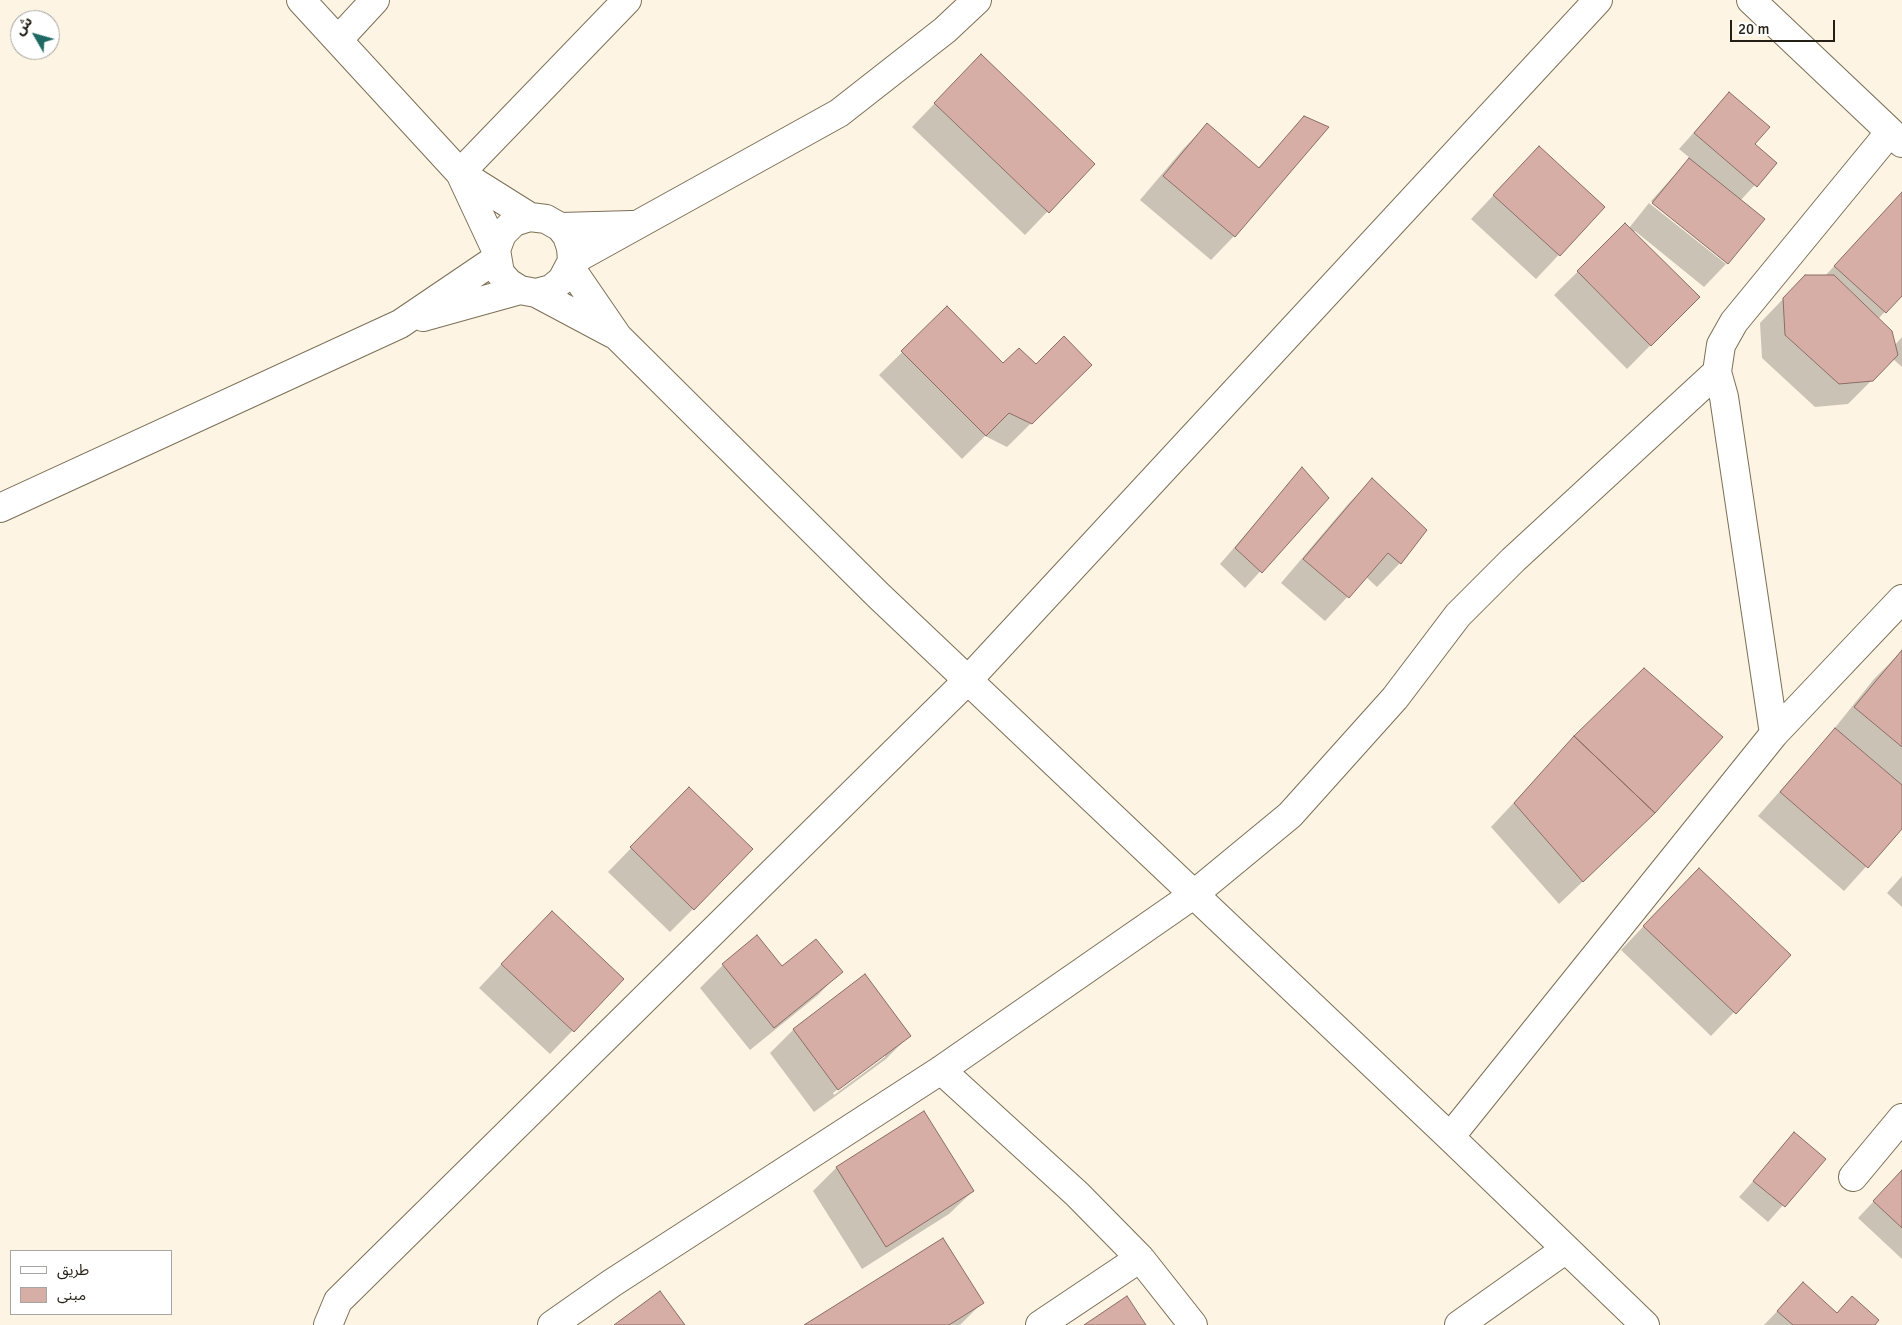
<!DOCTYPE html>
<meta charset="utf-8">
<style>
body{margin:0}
#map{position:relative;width:1902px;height:1325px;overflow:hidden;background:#fdf4e3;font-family:Signika,"Noto Sans Arabic",sans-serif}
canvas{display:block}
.legend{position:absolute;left:10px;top:1250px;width:162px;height:65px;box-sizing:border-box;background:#fff;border:1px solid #a7a5a1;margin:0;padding:6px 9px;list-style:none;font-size:15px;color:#241f15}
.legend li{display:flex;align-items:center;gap:10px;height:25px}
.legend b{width:25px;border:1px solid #a7a5a1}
.north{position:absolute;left:10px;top:10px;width:50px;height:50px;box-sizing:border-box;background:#fff;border:1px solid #a7a5a1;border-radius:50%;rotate:308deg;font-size:14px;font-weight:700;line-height:20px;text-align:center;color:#241f15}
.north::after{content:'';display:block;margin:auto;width:18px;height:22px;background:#1e6963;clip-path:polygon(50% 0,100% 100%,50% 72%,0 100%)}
.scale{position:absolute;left:1730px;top:20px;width:105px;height:22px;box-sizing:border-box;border:2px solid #241f15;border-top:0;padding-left:6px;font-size:15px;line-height:18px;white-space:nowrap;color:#241f15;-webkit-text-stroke:4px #fff;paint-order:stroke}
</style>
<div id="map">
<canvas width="1902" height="1325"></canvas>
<ul class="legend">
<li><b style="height:6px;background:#fff"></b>طريق</li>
<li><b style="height:14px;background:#d7aea6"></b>مبنى</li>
</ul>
<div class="north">ش</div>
<div class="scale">20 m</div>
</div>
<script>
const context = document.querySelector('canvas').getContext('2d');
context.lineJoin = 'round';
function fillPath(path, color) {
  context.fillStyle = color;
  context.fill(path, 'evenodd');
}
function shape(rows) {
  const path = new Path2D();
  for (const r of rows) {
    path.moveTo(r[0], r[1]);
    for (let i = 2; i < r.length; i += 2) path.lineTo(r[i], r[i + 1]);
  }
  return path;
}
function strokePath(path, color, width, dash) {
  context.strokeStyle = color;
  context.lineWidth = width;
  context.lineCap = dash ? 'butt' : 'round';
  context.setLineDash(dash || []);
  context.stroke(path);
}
const shadow = shape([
 [958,79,1093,164,1025,235,912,127],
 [1729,93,1753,144,1775,163,1740,201,1763,219,1726,264,1726,262,1651,201,1690,158,1679,149],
 [1304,117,1327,127,1234,236,1211,260,1140,200,1184,148,1207,125,1258,168],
 [1539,147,1604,207,1536,279,1471,219],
 [1902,193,1902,294,1878,319,1895,345,1902,337,1902,367,1893,359,1848,404,1815,407,1762,358,1760,323,1805,276,1824,277],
 [1649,203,1726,264,1704,287,1635,231,1633,233,1698,297,1627,369,1554,295,1625,225,1629,228],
 [947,308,1003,365,1090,365,1007,447,985,436,962,459,879,375],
 [1302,469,1327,498,1245,588,1220,564],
 [1372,480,1400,563,1377,587,1366,577,1325,621,1281,583,1349,503],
 [1902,651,1902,827,1844,891,1758,816,1826,739,1874,679],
 [1575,737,1630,837,1559,904,1491,827],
 [666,812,693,909,670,932,608,872],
 [1902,876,1902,907,1887,893],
 [1675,893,1789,955,1711,1036,1621,950],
 [528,936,622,979,550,1054,479,988],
 [723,965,841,971,818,995,750,1050,700,988],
 [865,976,909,1036,886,1059,814,1112,770,1053,793,1030],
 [885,1054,885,1057,834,1095,833,1093],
 [923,1113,973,1191,949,1214,862,1269,813,1191,836,1168],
 [1795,1134,1824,1159,1768,1222,1739,1197],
 [1902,1171,1902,1259,1858,1218],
 [1803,1284,1836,1314,1852,1298,1874,1325,1764,1325],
 [982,1303,960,1325,806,1325]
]);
const building = shape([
 [981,54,1095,164,1049,213,934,103,981,54],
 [1729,92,1770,127,1755,144,1777,163,1757,187,1694,133,1729,92],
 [1304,116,1329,127,1235,237,1163,176,1207,123,1259,168,1304,116],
 [1539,146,1605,207,1560,256,1493,195,1539,146],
 [1689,158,1765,219,1728,264,1652,203,1689,158],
 [1902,192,1902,296,1886,313,1834,266,1902,192],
 [1625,223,1700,297,1651,346,1577,271,1625,223],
 [1805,275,1834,275,1892,331,1898,355,1873,381,1839,384,1785,335,1783,298,1805,275],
 [947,306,1003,363,1019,348,1036,364,1064,336,1092,365,1032,424,1009,413,986,436,901,351,947,306],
 [1302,467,1329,498,1262,573,1235,548,1302,467],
 [1372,478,1427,530,1401,564,1388,553,1349,598,1303,559,1372,478],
 [1902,650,1902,747,1854,707,1902,650],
 [1644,668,1723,737,1655,813,1574,736,1644,668],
 [1835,728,1902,785,1902,829,1868,868,1780,792,1835,728],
 [1574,736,1655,813,1583,882,1514,803,1574,736],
 [689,787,753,849,694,910,630,847,689,787],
 [1699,868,1791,955,1736,1014,1643,926,1699,868],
 [552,911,624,979,574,1032,501,964,552,911],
 [757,935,782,966,816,939,843,972,774,1028,722,964,757,935],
 [865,974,911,1036,838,1090,793,1029,865,974],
 [924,1111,974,1191,886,1247,836,1167,924,1111],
 [1794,1132,1826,1159,1785,1207,1753,1181,1794,1132],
 [1902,1170,1902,1228,1873,1201,1902,1170],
 [943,1238,984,1303,949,1325,804,1325,943,1238],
 [1803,1282,1837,1313,1852,1296,1879,1320,1875,1325,1793,1325,1777,1311,1803,1282],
 [660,1291,685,1325,614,1325,660,1291],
 [1127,1296,1146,1325,1084,1325,1127,1296]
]);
const minor = shape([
 [301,0,460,173,530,217],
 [1751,0,1902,143],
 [338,40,375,0],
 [460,173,627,0],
 [460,173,496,250],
 [560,227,567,236,571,248,572,261,562,280,551,289,536,293,520,290,509,283,500,273,496,250,502,234,514,222,530,217,546,219,560,227,632,225],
 [572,261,839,113,945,30,977,0],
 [570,267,618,337,879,596,1450,1137,1645,1325],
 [536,293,613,334],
 [423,317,520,290],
 [0,508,400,324,496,259],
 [1774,734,1724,397,1717,372,1721,345,1734,322,1890,132],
 [941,1070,1077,1194,1140,1258,1193,1325],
 [1450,1137,1774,734,1902,599],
 [1853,1177,1902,1118],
 [328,1325,338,1301,968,680,1598,0],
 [552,1325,612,1283,941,1070,1193,895,1290,815,1395,698,1458,615,1513,560,1717,372],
 [1040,1325,1140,1258],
 [1459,1325,1566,1249]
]);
fillPath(shadow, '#0003');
fillPath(building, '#d7aea6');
strokePath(building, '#8b6c67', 1);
strokePath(minor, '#7c6f56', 30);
strokePath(minor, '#fff', 28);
</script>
